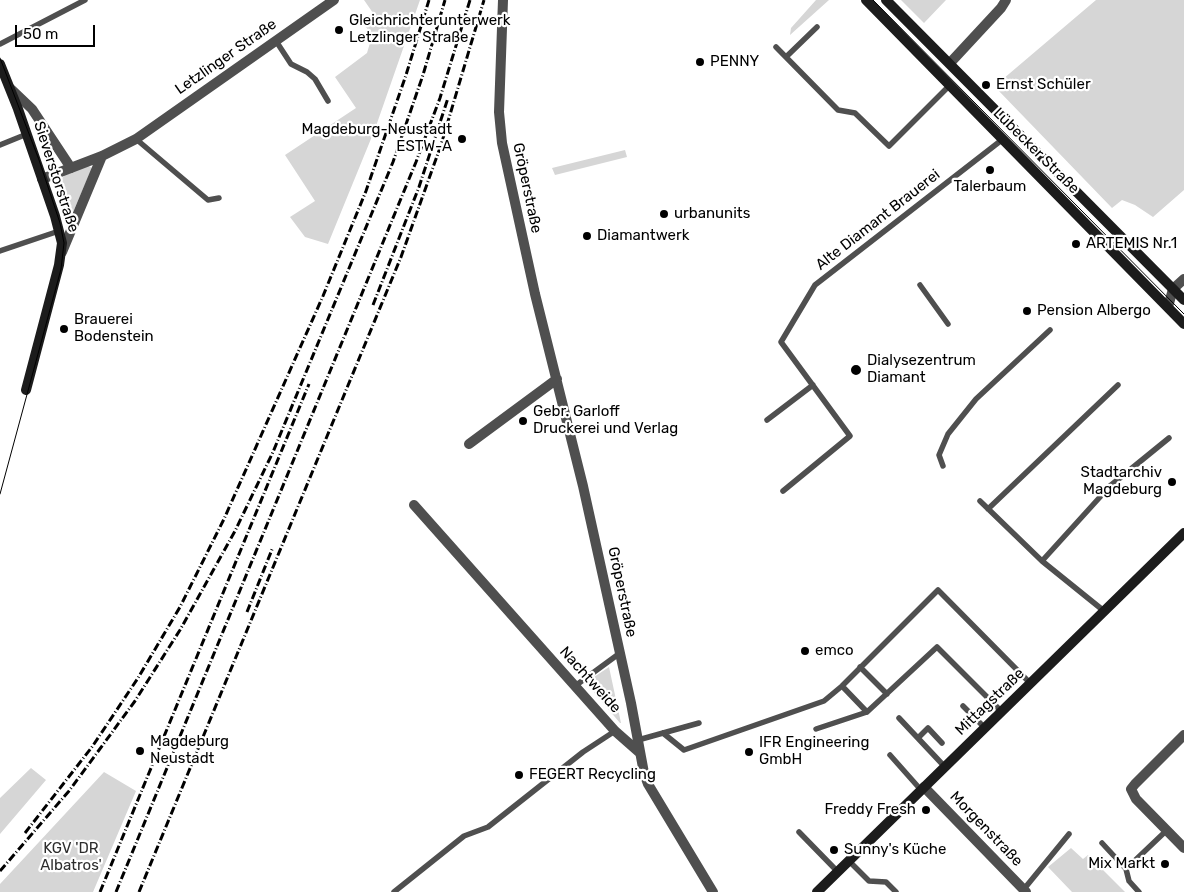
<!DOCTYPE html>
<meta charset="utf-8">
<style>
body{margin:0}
#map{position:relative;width:1184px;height:892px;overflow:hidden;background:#fff;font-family:Rubik,sans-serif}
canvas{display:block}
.scale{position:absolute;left:15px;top:25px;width:80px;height:22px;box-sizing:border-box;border:2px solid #000;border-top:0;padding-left:6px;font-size:15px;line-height:18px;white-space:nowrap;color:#000;-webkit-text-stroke:4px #fff;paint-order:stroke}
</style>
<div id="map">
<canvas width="1184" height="892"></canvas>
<div class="scale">50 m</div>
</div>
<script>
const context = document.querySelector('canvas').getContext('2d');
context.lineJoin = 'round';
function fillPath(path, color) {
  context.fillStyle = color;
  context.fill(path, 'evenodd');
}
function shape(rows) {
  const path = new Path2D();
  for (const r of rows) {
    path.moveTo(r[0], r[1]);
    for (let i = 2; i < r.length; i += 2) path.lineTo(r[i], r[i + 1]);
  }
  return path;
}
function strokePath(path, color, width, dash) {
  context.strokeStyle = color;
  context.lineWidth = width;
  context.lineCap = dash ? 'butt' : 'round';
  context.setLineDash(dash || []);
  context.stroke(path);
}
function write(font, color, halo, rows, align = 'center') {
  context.font = font + ' Rubik,sans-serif';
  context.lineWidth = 4.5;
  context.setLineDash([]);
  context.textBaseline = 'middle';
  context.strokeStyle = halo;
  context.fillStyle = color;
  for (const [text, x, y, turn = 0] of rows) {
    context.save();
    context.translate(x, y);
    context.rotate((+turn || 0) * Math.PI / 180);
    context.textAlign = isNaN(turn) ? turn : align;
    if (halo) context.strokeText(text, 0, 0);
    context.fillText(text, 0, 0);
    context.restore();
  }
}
const green = shape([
 [364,0,420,0,375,129,328,244,305,237,290,217,315,201,285,155,356,108,335,77,367,53,372,36,362,21,373,13],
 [816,0,829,0,790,35,791,28],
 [901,0,946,0,924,23],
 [1096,0,1184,0,1184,190,1153,217,1135,205,1122,200,1112,208,996,88,1003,79],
 [625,150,627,157,555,175,552,168],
 [87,165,92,168,70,219,58,182,65,175],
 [609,667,621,723,620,723,592,690,599,684,594,677],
 [31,768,46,780,0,834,0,798],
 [104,772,136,791,93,892,0,892,0,884],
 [1071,848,1083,859,1088,855,1125,892,1072,892,1048,867]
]);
const lane = shape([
 [276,41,291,64,307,72,315,79,328,101],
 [0,44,85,0],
 [776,47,838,110,855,113,889,146,950,85],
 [786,57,817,27],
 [136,139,208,200,219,198],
 [0,145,27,134],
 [0,251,59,231],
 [920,285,948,324],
 [767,420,813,385],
 [943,466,939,455,948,434,976,399,1050,330],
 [783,491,850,436,781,342,815,285,1003,139],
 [980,501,1042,561],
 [988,509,1118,385],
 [1104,611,1042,561,1110,486,1169,438],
 [860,667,887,694],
 [575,686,620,653],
 [842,686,867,712],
 [963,706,985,728],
 [899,718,945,767],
 [816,729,867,712,937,647,1002,712],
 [663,733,684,750,824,701,842,686,938,590,1031,684],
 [918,738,928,728,942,743],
 [638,740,699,723],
 [890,755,921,790],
 [799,832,838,872],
 [1102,843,1126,869,1167,830],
 [849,861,869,881,886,882,896,892],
 [1126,869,1129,881,1139,892],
 [1024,889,1069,834],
 [394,892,464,836,488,827,583,752,615,731]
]);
const street = shape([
 [503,0,499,112,502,143,535,294,583,486,631,703,644,773,648,784,713,892],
 [950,63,1001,8,1006,0],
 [11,89,32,109,71,168],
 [42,179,102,156,136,139,334,0],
 [62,252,102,156],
 [1168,307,1173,289,1184,279],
 [469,444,557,379],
 [414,505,615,731,640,753],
 [1184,735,1135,784,1131,789,1136,799,1184,848],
 [924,787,1026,892]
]);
const secondary = shape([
 [866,0,1184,324],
 [886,0,1184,300],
 [0,64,18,109,55,216,62,243,59,265,26,390],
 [817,892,1184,533]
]);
const tram = shape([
 [873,0,1184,314],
 [0,58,39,160,60,223,64,243,61,269,0,494]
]);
const rail = shape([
 [373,305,419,187,448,98],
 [247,612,273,547],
 [25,833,92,747,138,678,180,607,224,519,323,296,366,191,406,75,429,0],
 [0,871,69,791,135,701,180,630,235,531,273,452,393,162,423,75,445,0],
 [100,892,309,384],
 [116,892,416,162,440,98,470,0],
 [139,892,401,257,441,145,484,0]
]);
const markers = [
 [339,30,5,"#000"],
 [700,62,5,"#000"],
 [986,85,5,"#000"],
 [462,139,5,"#000"],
 [990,170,5,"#000"],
 [664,214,5,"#000"],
 [587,236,5,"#000"],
 [1076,244,5,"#000"],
 [1027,311,5,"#000"],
 [64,329,5,"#000"],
 [856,370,6,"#000"],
 [523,421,5,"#000"],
 [1172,482,5,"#000"],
 [805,651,5,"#000"],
 [140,751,5,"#000"],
 [749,752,5,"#000"],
 [519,775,5,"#000"],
 [926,810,5,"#000"],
 [834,850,5,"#000"],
 [1165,864,5,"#000"]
];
const poiNames = [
 ["Gleichrichterunterwerk",349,21],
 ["Letzlinger Straße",349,38],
 ["PENNY",710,62],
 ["Ernst Schüler",996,85],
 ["Magdeburg-Neustadt",452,130,"right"],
 ["ESTW-A",452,147,"right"],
 ["Talerbaum",990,187,"center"],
 ["urbanunits",674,214],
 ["Diamantwerk",597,236],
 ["ARTEMIS Nr.1",1086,244],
 ["Pension Albergo",1037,311],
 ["Brauerei",74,320],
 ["Bodenstein",74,337],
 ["Dialysezentrum",867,361],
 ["Diamant",867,378],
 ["Gebr. Garloff",533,412],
 ["Druckerei und Verlag",533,429],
 ["Stadtarchiv",1162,473,"right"],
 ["Magdeburg",1162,490,"right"],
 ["emco",815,651],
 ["Magdeburg",150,742],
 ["Neustadt",150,759],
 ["IFR Engineering",759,743],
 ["GmbH",759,760],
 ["FEGERT Recycling",529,775],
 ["Freddy Fresh",916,810,"right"],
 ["Sunny's Küche",844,850],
 ["Mix Markt",1155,864,"right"]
];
const streetNames = [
 ["Letzlinger Straße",226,57,-35],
 ["Lübecker Straße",1036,151,45],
 ["Sieverstorstraße",56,177,72],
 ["Gröperstraße",527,188,78],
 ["Alte Diamant Brauerei",878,220,-38],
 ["Gröperstraße",622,592,78],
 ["Nachtweide",590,680,48],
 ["Mittagstraße",990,702,-44],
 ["Morgenstraße",986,829,46]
];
const parkNames = [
 ["KGV 'DR",71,849],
 ["Albatros'",71,866]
];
fillPath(green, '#d6d6d6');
strokePath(lane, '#4f4f4f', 5.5);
strokePath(street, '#4f4f4f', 10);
strokePath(secondary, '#1c1c1c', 10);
strokePath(tram, '#000', 1);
strokePath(rail, '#000', 3, [8, 2.5, 1, 2.5]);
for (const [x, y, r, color] of markers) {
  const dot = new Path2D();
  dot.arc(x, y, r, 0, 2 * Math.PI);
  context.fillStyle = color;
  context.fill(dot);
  strokePath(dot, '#fff', 2);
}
write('15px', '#000', '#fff', poiNames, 'left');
write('15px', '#000', '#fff', streetNames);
write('15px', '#2d2d2d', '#fff', parkNames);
</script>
